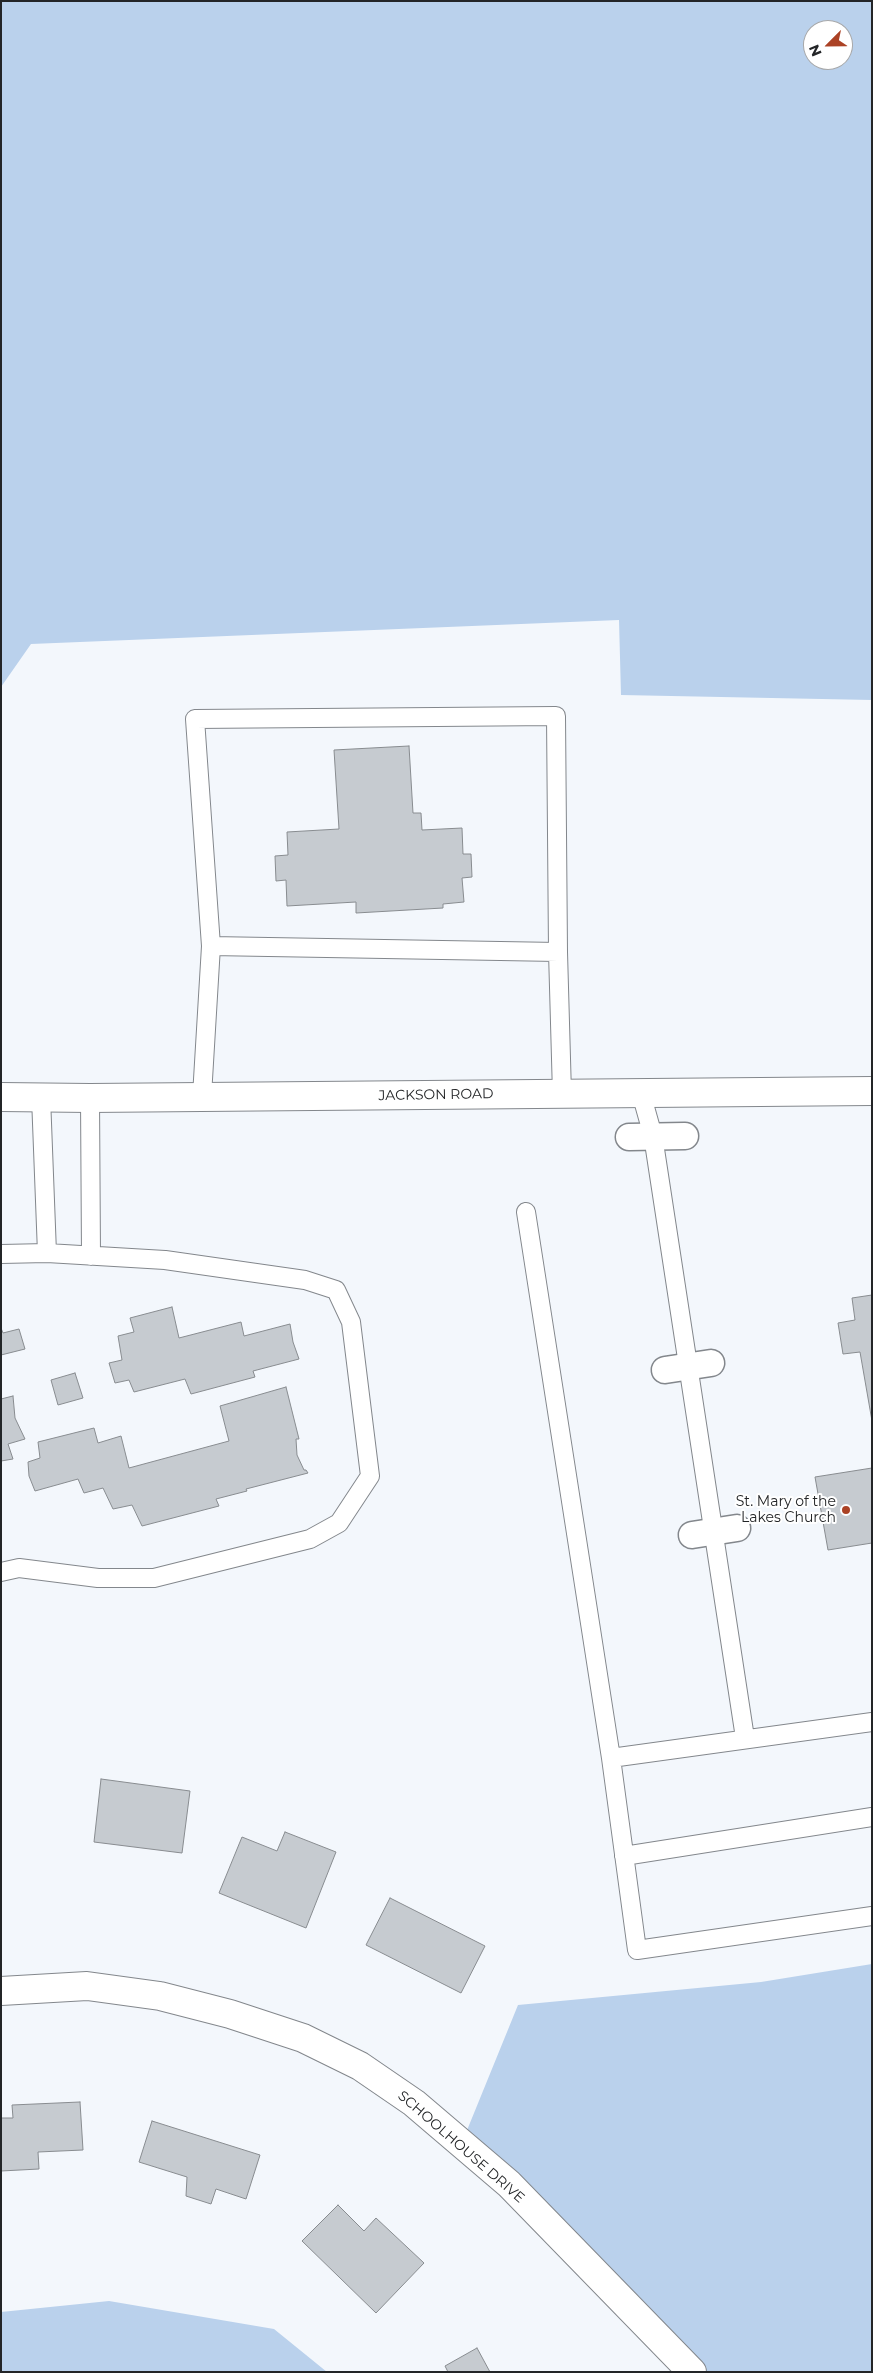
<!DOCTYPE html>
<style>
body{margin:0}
#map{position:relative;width:873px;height:2373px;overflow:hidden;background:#f3f7fc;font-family:Montserrat,sans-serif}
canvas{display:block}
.frame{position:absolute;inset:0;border:2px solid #232527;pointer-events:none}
.north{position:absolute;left:803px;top:20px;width:50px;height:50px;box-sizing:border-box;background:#fff;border:1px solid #a7a8a9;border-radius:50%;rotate:247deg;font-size:14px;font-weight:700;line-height:20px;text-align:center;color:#232527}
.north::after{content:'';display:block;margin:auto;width:18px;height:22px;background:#ab4225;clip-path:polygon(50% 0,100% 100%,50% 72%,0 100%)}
</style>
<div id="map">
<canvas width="873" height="2373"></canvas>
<div class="frame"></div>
<div class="north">N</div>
</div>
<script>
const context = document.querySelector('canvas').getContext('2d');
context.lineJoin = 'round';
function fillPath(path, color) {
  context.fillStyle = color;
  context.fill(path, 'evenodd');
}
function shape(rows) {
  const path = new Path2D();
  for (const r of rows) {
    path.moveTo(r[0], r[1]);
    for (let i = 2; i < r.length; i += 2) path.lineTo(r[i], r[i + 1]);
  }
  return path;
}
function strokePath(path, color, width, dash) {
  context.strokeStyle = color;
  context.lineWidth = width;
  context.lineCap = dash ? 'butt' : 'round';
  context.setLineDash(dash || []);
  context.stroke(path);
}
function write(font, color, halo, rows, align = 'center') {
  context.font = font + ' Montserrat,sans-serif';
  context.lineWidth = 4;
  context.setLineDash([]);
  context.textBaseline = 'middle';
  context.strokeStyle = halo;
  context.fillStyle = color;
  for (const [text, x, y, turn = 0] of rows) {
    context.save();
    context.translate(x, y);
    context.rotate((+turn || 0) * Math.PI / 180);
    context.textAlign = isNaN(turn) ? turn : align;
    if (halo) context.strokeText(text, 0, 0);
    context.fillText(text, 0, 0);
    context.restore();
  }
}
const green = shape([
 [1,1,872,1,872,700,621,695,619,620,31,644,1,687],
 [813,30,843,30,843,60,813,60],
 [872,1964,872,2372,692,2372,461,2145,518,2005,761,1982],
 [109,2301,274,2329,327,2372,1,2372,1,2312]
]);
const building = shape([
 [409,746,413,813,421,813,422,830,462,828,463,854,471,854,472,877,462,878,464,902,443,904,443,908,356,913,356,902,287,906,286,880,276,881,275,856,288,855,287,832,339,829,334,750,409,746],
 [872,1295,872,1421,860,1352,843,1354,838,1323,855,1320,852,1298,872,1295],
 [172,1307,179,1338,241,1322,244,1336,290,1324,293,1342,299,1359,253,1371,255,1377,191,1394,185,1379,134,1392,129,1380,115,1383,109,1363,122,1360,118,1336,134,1332,130,1318,172,1307],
 [1,1328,3,1333,19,1329,25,1349,1,1355,1,1328],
 [75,1373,83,1398,58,1405,51,1380,75,1373],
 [286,1387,299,1439,296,1439,297,1455,304,1470,306,1470,308,1473,246,1489,247,1491,216,1499,219,1506,142,1526,132,1505,113,1509,103,1488,84,1493,78,1479,35,1491,29,1476,28,1462,40,1458,38,1442,94,1428,98,1443,121,1436,129,1468,229,1441,220,1406,286,1387],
 [13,1396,15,1418,25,1439,8,1444,13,1459,1,1461,1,1399,13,1396],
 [872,1468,872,1543,828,1550,815,1477,872,1468],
 [101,1779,190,1791,182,1853,94,1842,101,1779],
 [285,1832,336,1852,306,1928,219,1893,242,1837,277,1851,285,1832],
 [390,1898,485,1946,461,1993,366,1945,390,1898],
 [80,2102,83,2150,38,2152,39,2169,1,2171,1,2118,13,2118,12,2105,80,2102],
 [152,2121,260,2155,246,2199,216,2189,211,2204,186,2196,187,2177,139,2162,152,2121],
 [338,2205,364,2231,376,2218,424,2263,376,2313,302,2241,338,2205],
 [477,2348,490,2372,448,2372,445,2366,477,2348]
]);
const service = shape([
 [211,946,195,719,556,716,558,952],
 [641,1093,653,1136,745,1738],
 [202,1096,211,946,558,952,562,1094],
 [41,1097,47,1253],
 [90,1098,91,1256],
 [526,1212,611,1758,637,1950,872,1916],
 [1,1254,47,1253,165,1260,305,1280,336,1290,351,1322,370,1476,339,1523,310,1539,154,1578,98,1578,19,1568,1,1572],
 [611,1758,872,1722],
 [624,1856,872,1817]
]);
const pedestrian = shape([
 [629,1137,685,1136],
 [665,1370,711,1363],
 [692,1535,737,1528]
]);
const minor = shape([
 [1,1991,87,1986,160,1996,230,2014,303,2038,360,2066,414,2103,509,2184,692,2372]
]);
const tertiary = shape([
 [1,1097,90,1098,872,1091]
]);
const markers = [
 [846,1510,5,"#ab4225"]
];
const streetNames = [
 ["JACKSON ROAD",436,1095,-1],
 ["SCHOOLHOUSE DRIVE",461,2147,41]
];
const poiNames = [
 ["St. Mary of the",836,1502],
 ["Lakes Church",836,1518]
];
fillPath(green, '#bad1ec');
fillPath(building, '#c6cbd0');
strokePath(building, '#888c90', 1);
strokePath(service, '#83878c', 20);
strokePath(pedestrian, '#83878c', 29);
strokePath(minor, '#83878c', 30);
strokePath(tertiary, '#83878c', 30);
strokePath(service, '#fff', 18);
strokePath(pedestrian, '#fff', 26);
strokePath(minor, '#fff', 28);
strokePath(tertiary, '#fff', 28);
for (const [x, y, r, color] of markers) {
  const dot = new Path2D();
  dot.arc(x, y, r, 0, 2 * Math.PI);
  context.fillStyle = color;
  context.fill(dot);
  strokePath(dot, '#fff', 2);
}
write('14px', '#232527', '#fff', streetNames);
write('14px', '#232527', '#fff', poiNames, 'right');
</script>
